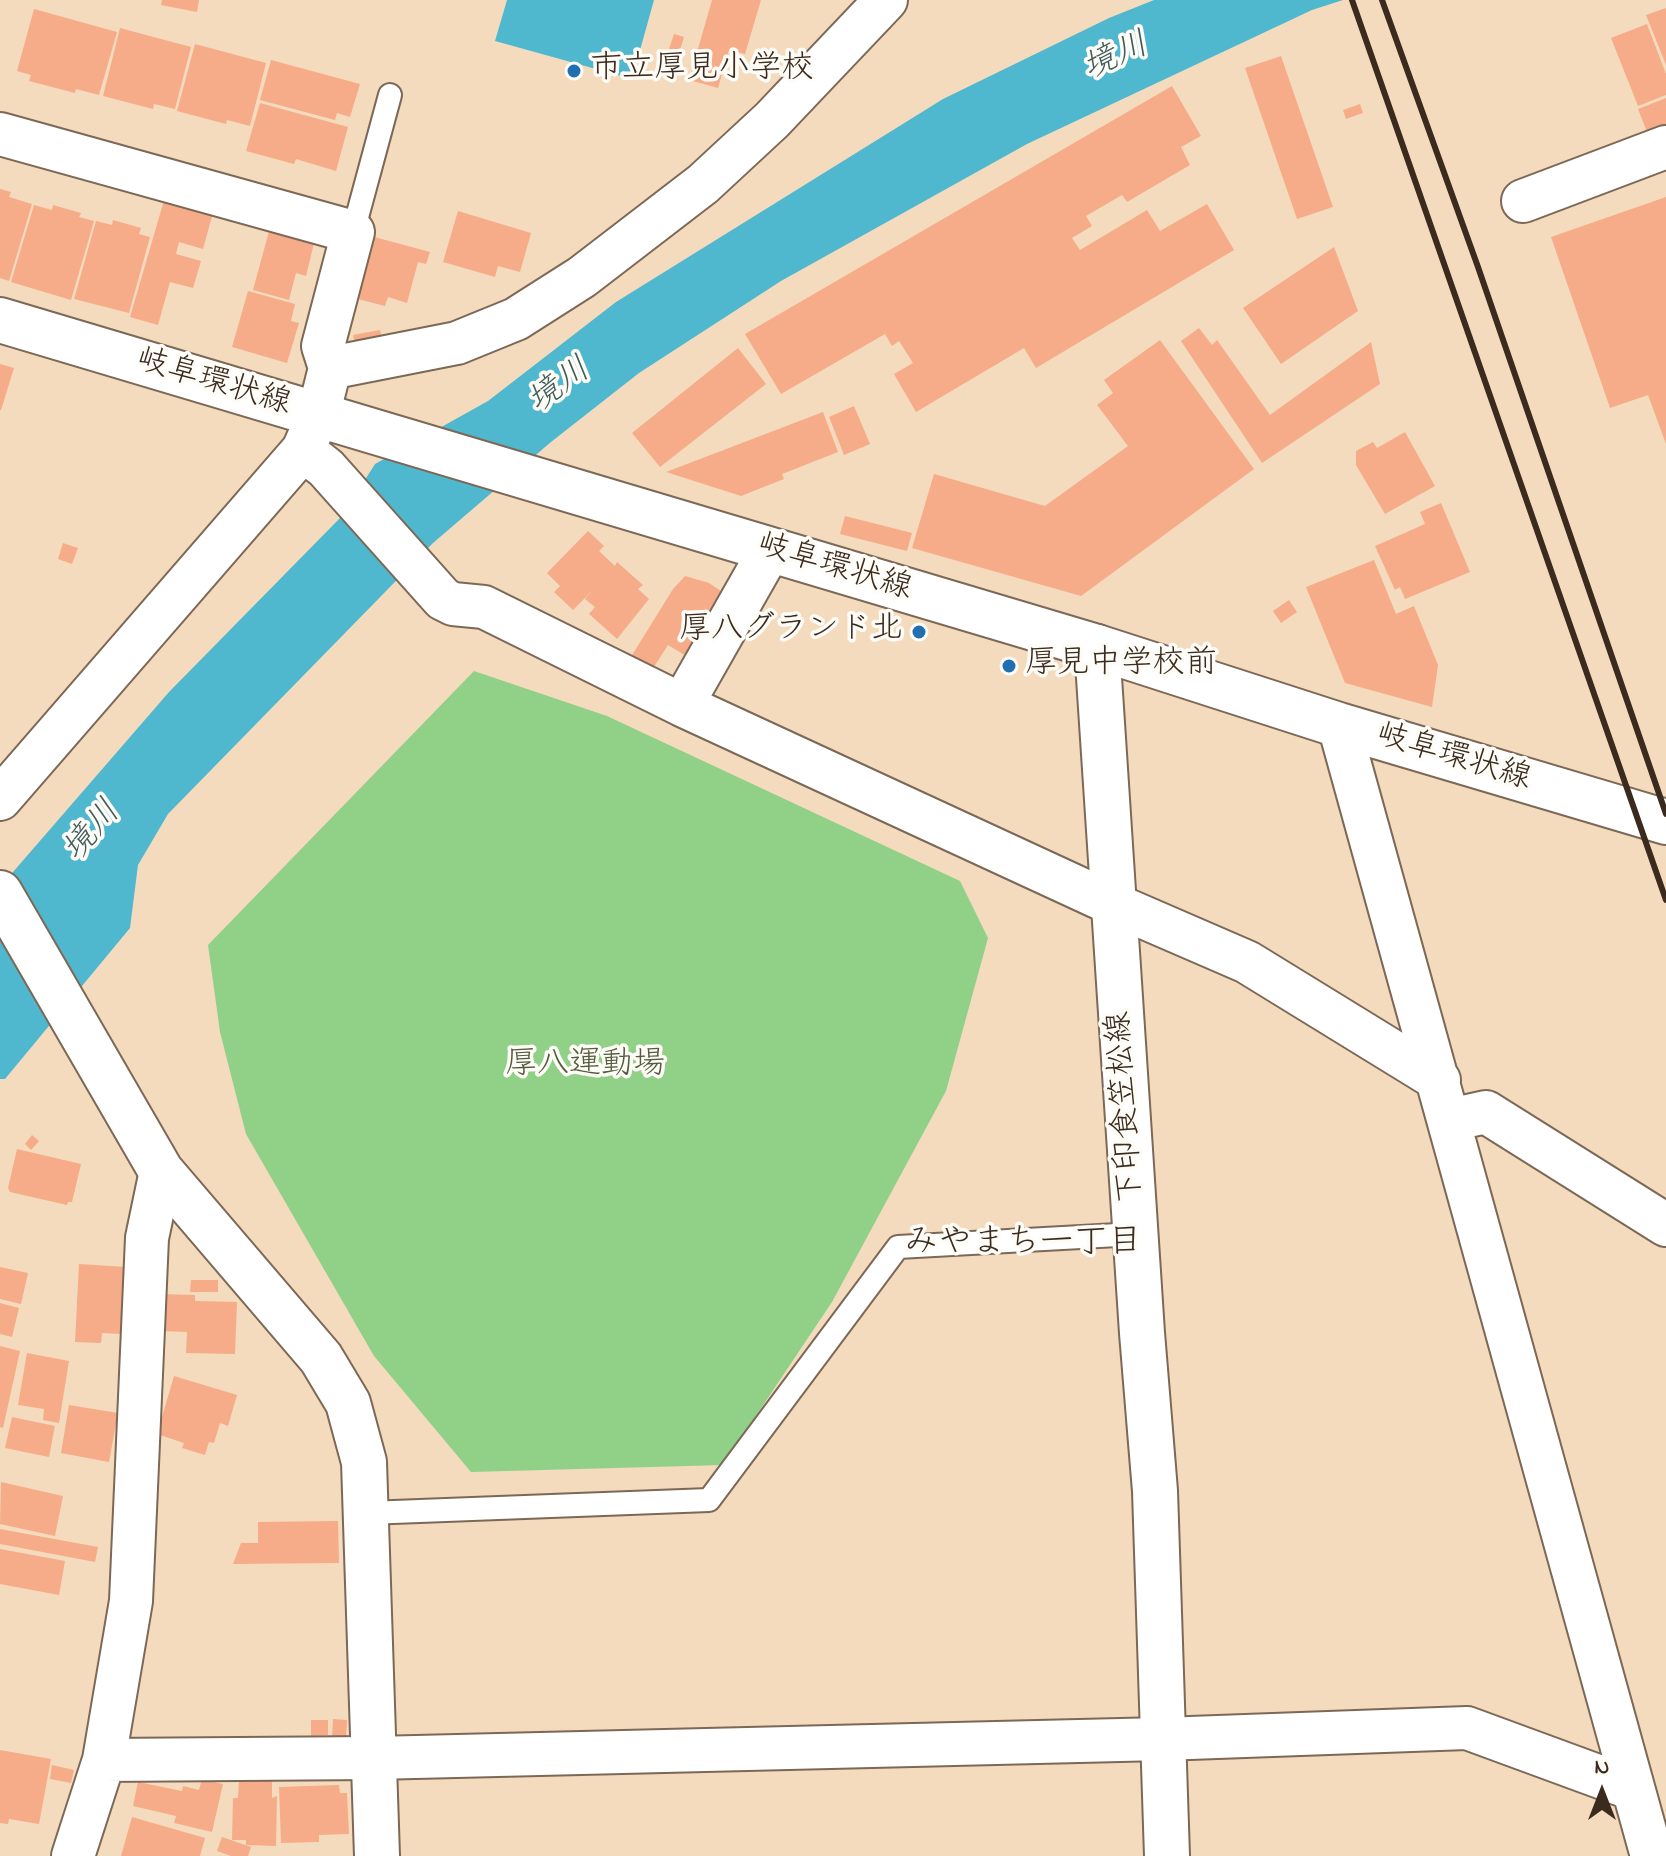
<!DOCTYPE html>
<meta charset="utf-8">
<style>
body{margin:0}
#map{position:relative;width:1666px;height:1856px;overflow:hidden;background:#f4dbbe;font-family:"Indie Flower",sans-serif}
canvas{display:block}
.north{position:absolute;left:1562px;top:1752px;width:80px;height:80px;-webkit-text-stroke:6px #fdfcf7;paint-order:stroke;rotate:0deg;font-size:22px;font-weight:700;line-height:32px;text-align:center;color:#3b2a1e}
.north::after{content:'';display:block;margin:auto;width:28px;height:36px;background:#3b2a1e;clip-path:polygon(50% 0,100% 100%,50% 72%,0 100%)}
</style>
<div id="map">
<canvas width="1666" height="1856"></canvas>
<div class="north">N</div>
</div>
<script>
const context = document.querySelector('canvas').getContext('2d');
context.lineJoin = 'round';
function fillPath(path, color) {
  context.fillStyle = color;
  context.fill(path, 'evenodd');
}
function shape(rows) {
  const path = new Path2D();
  for (const r of rows) {
    path.moveTo(r[0], r[1]);
    for (let i = 2; i < r.length; i += 2) path.lineTo(r[i], r[i + 1]);
  }
  return path;
}
function strokePath(path, color, width, dash) {
  context.strokeStyle = color;
  context.lineWidth = width;
  context.lineCap = dash ? 'butt' : 'round';
  context.setLineDash(dash || []);
  context.stroke(path);
}
function write(font, color, halo, rows, align = 'center') {
  context.font = font + ' "Indie Flower","Klee One",sans-serif';
  context.lineWidth = 7;
  context.setLineDash([]);
  context.textBaseline = 'middle';
  context.strokeStyle = halo;
  context.fillStyle = color;
  for (const [text, x, y, turn = 0] of rows) {
    context.save();
    context.translate(x, y);
    context.rotate((+turn || 0) * Math.PI / 180);
    context.textAlign = isNaN(turn) ? turn : align;
    if (halo) context.strokeText(text, 0, 0);
    context.fillText(text, 0, 0);
    context.restore();
  }
}
const green = shape([
 [474,671,607,716,960,881,988,938,946,1091,832,1302,723,1465,471,1472,374,1356,246,1134,220,1032,208,945]
]);
const water = shape([
 [507,0,654,0,632,79,495,41],
 [1154,0,1343,0,1312,10,1027,144,781,281,639,373,551,442,433,543,168,814,138,865,130,928,5,1079,0,1079,0,887,169,692,342,516,375,464,488,401,616,302,943,99,1109,18]
]);
const building = shape([
 [162,0,199,0,197,12,161,5],
 [712,0,761,0,745,54,729,50,718,88,689,80],
 [1666,8,1666,65,1646,15],
 [34,9,117,32,99,95,76,89,75,93,29,81,31,75,17,71],
 [1647,24,1666,74,1666,95,1638,106,1611,38],
 [120,28,191,47,175,109,154,104,153,109,103,96],
 [674,34,684,37,674,70,663,67],
 [195,44,266,63,250,126,227,120,226,124,177,111],
 [1281,56,1333,207,1297,219,1245,68],
 [271,60,360,84,350,117,337,113,335,120,260,100],
 [1172,86,1201,136,1181,147,1190,165,1127,202,1122,195,1086,216,1092,226,1072,238,1080,250,1147,210,1160,231,1207,204,1234,250,1036,368,1024,348,916,412,894,374,913,363,899,341,892,346,885,334,781,394,745,334],
 [1666,98,1666,125,1647,132,1638,109],
 [260,103,348,127,336,171,296,159,294,164,246,151],
 [1360,104,1363,113,1346,119,1343,110],
 [0,189,11,192,9,197,32,204,9,281,0,278],
 [165,197,214,209,203,249,179,242,176,254,201,261,193,288,170,282,158,325,130,317],
 [1666,197,1666,444,1648,395,1610,408,1551,237],
 [34,205,52,210,53,205,81,213,79,217,94,221,71,300,11,282],
 [458,211,531,233,520,272,498,266,495,277,443,262],
 [113,220,141,228,139,234,150,237,129,313,74,299,96,221,112,225],
 [271,224,305,233,303,240,314,243,306,276,296,273,289,300,253,290],
 [367,235,430,252,426,264,418,262,407,303,388,297,385,306,350,297],
 [1334,247,1358,311,1281,364,1243,308],
 [248,291,295,304,291,321,299,323,287,363,232,347],
 [1199,328,1212,345,1217,340,1270,415,1371,342,1380,384,1262,463,1181,341],
 [380,330,382,339,355,344,353,335],
 [1160,340,1254,469,1081,596,912,548,934,474,1045,506,1128,446,1097,405,1113,393,1104,380],
 [738,348,766,384,660,467,632,433],
 [0,364,14,368,1,410,0,410],
 [854,406,870,444,844,455,829,417],
 [823,412,838,452,782,474,784,479,741,496,666,472],
 [1405,432,1435,486,1385,514,1356,465,1356,451,1373,442,1377,448],
 [1441,503,1470,572,1405,599,1400,587,1395,590,1375,546,1425,524,1420,512],
 [845,516,912,533,907,551,840,534],
 [588,531,604,546,599,551,615,566,617,562,643,585,638,589,649,599,617,639,589,614,595,607,585,599,593,590,573,610,554,592,560,586,547,573],
 [63,543,78,548,72,564,58,559],
 [1374,560,1396,614,1414,606,1438,665,1432,707,1345,683,1306,587],
 [685,576,709,583,727,595,688,657,668,645,650,673,629,660,673,589],
 [1289,600,1297,612,1281,623,1273,611],
 [32,1135,39,1141,31,1150,25,1144],
 [17,1149,81,1164,72,1202,68,1202,67,1205,10,1192,8,1188],
 [79,1264,126,1267,122,1334,102,1333,101,1343,75,1342],
 [0,1267,28,1273,21,1304,0,1299],
 [191,1280,218,1280,218,1292,190,1292],
 [160,1294,195,1295,195,1301,237,1302,235,1354,186,1353,187,1332,159,1331],
 [0,1303,19,1308,12,1337,0,1334],
 [0,1346,20,1351,3,1428,0,1427],
 [27,1353,69,1361,59,1423,43,1420,44,1409,18,1405],
 [174,1376,237,1395,228,1426,220,1423,214,1443,209,1442,205,1455,182,1448,184,1443,157,1434],
 [69,1405,118,1413,109,1462,61,1453],
 [12,1417,55,1426,49,1457,5,1448],
 [1,1482,63,1496,55,1536,0,1524],
 [338,1521,339,1563,233,1564,241,1543,258,1543,258,1522],
 [0,1529,98,1547,95,1562,0,1544],
 [0,1549,65,1561,59,1595,0,1584],
 [333,1719,347,1720,346,1738,332,1737],
 [311,1720,328,1720,328,1735,311,1736],
 [0,1750,51,1759,39,1824,9,1819,8,1824,0,1823],
 [52,1765,74,1770,71,1783,50,1779],
 [202,1779,223,1784,212,1832,174,1823,176,1816,133,1806,138,1782,182,1791,183,1786,199,1790],
 [239,1779,272,1779,272,1798,277,1796,276,1846,246,1845,246,1840,232,1840,233,1798,238,1798],
 [339,1785,340,1793,347,1793,349,1834,319,1835,319,1842,281,1843,279,1787],
 [132,1817,205,1838,200,1856,121,1856],
 [222,1837,251,1847,248,1856,231,1856,217,1851]
]);
const service = shape([
 [353,232,390,95],
 [367,1513,709,1500,898,1247,1136,1234]
]);
const minor = shape([
 [0,134,353,232,323,346,330,368,318,416,303,450,0,799],
 [1523,201,1666,147],
 [330,368,457,343,516,319,582,277,703,184,772,120,886,0],
 [303,450,326,468,443,599,453,604,484,607,682,705,1113,904,1247,962,1439,1080],
 [682,705,770,550],
 [1339,725,1652,1856],
 [1450,1120,1486,1112,1666,1225],
 [104,1760,374,1758,1162,1739,1467,1728,1633,1789],
 [73,1856,104,1760,131,1601,147,1238,161,1171]
]);
const tertiary = shape([
 [0,893,161,1171,321,1358,348,1403,364,1462,377,1856]
]);
const secondary = shape([
 [1097,647,1142,1333,1155,1491,1167,1856]
]);
const primary = shape([
 [0,320,1097,647,1339,725,1666,822]
]);
const rail = shape([
 [1352,0,1666,900],
 [1382,0,1478,267,1666,814]
]);
const markers = [
 [574,71,8,"#1f6fb2"],
 [919,632,8,"#1f6fb2"],
 [1009,666,8,"#1f6fb2"]
];
const poiNames = [
 ["市立厚見小学校",590,71],
 ["厚八グランド北",903,632,"right"],
 ["厚見中学校前",1025,666]
];
const streetNames = [
 ["岐阜環状線",213,384,17],
 ["岐阜環状線",834,569,17],
 ["岐阜環状線",1453,759,17],
 ["下印食笠松線",1128,1107,-94]
];
const parkNames = [
 ["厚八運動場",585,1067]
];
const waterNames = [
 ["境川",1117,59,-24],
 ["境川",561,388,-36],
 ["境川",94,833,-49]
];
const neighbourhoodNames = [
 ["みやまち一丁目",1023,1245]
];
fillPath(green, '#91d087');
fillPath(water, '#50b8ce');
fillPath(building, '#f6ac88');
strokePath(service, '#7c6856', 26);
strokePath(minor, '#7c6856', 46);
strokePath(tertiary, '#7c6856', 48);
strokePath(secondary, '#7c6856', 48);
strokePath(primary, '#7c6856', 48);
strokePath(service, '#fff', 22);
strokePath(minor, '#fff', 42);
strokePath(tertiary, '#fff', 44);
strokePath(secondary, '#fff', 44);
strokePath(primary, '#fff', 44);
strokePath(rail, '#3b2a1e', 6);
for (const [x, y, r, color] of markers) {
  const dot = new Path2D();
  dot.arc(x, y, r, 0, 2 * Math.PI);
  context.fillStyle = color;
  context.fill(dot);
  strokePath(dot, '#fdfcf7', 3);
}
write('32px', '#3b2a1e', '#fdfcf7', poiNames, 'left');
write('32px', '#3b2a1e', '#fdfcf7', streetNames);
write('32px', '#555c3e', '#fdfcf7', parkNames);
write('italic 34px', '#425c5c', '#fdfcf7', waterNames);
write('34px', '#3b2a1e', '#fdfcf7', neighbourhoodNames);
</script>
